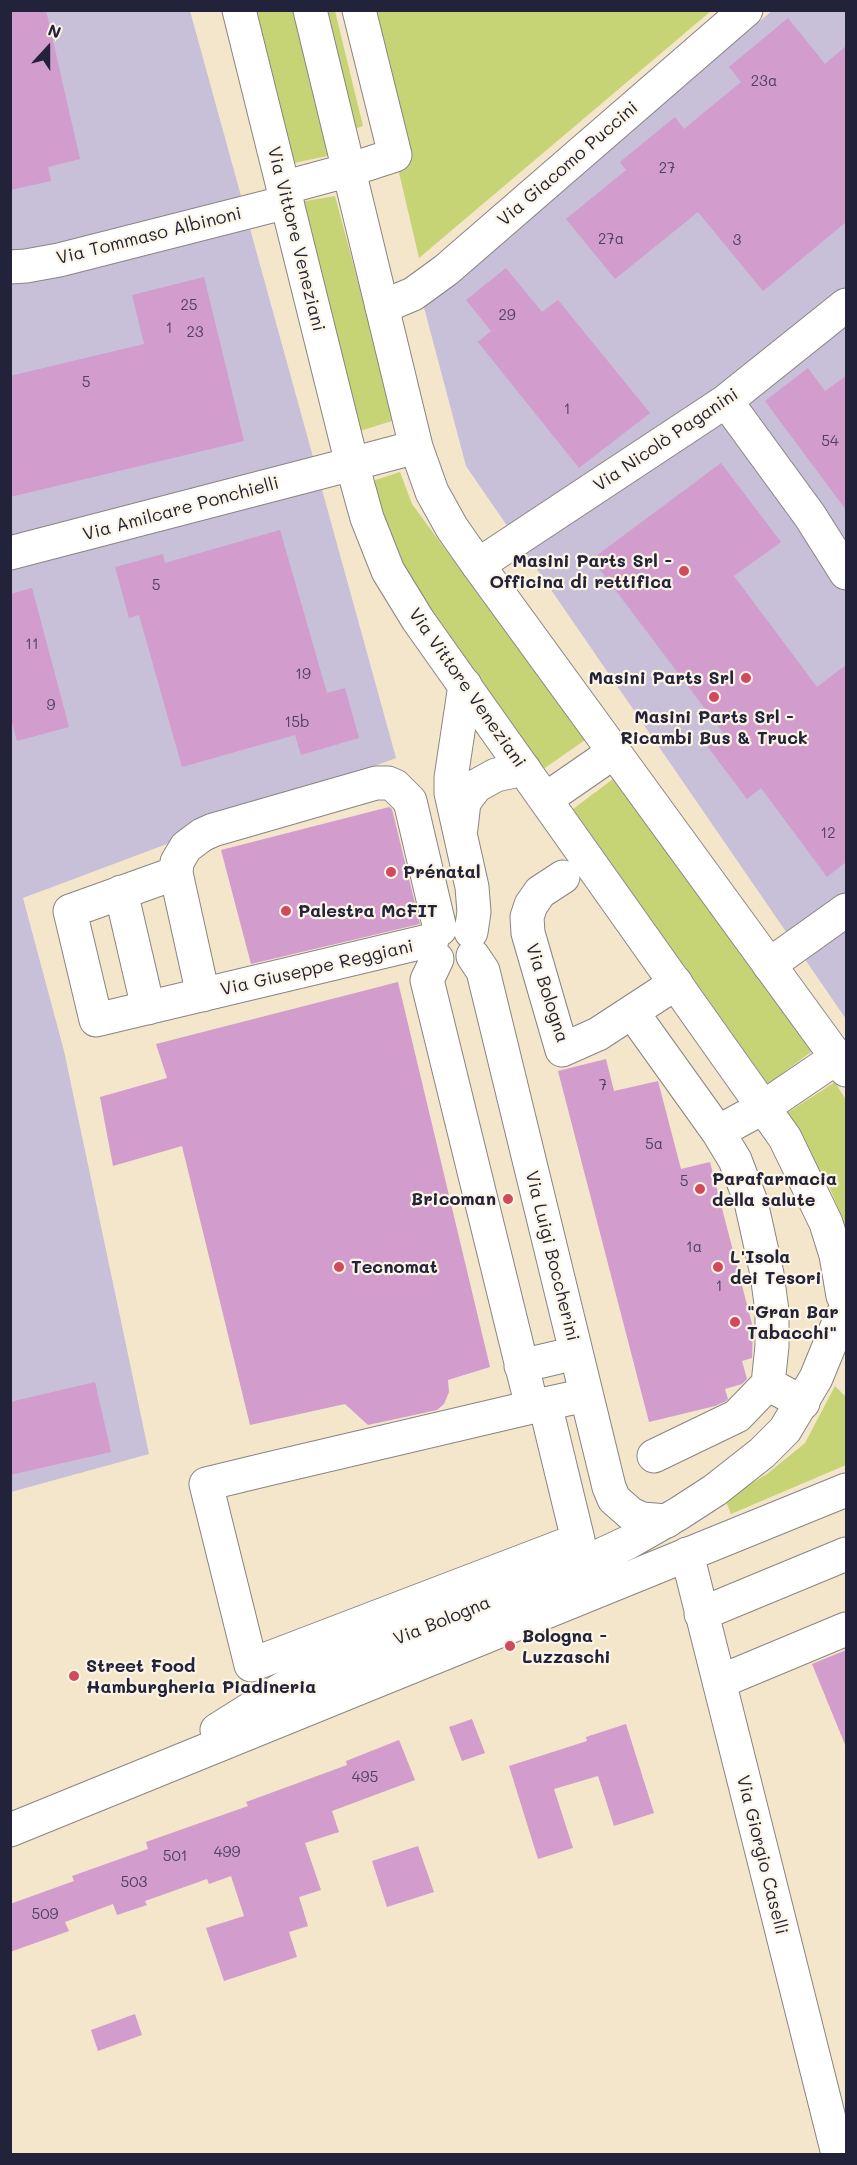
<!DOCTYPE html>
<meta charset="utf-8">
<style>
body{margin:0}
#map{position:relative;width:857px;height:2165px;overflow:hidden;background:#f3e6cb;font-family:Mali,sans-serif}
canvas{display:block}
.frame{position:absolute;inset:0;border:12px solid #22223b;pointer-events:none}
.north{position:absolute;left:18px;top:18px;width:60px;height:60px;-webkit-text-stroke:4px #fcf5e5;paint-order:stroke;rotate:21deg;font-size:16px;font-weight:700;line-height:24px;text-align:center;color:#22223b}
.north::after{content:'';display:block;margin:auto;width:21px;height:27px;background:#22223b;clip-path:polygon(50% 0,100% 100%,50% 72%,0 100%)}
</style>
<div id="map">
<canvas width="857" height="2165"></canvas>
<div class="frame"></div>
<div class="north">N</div>
</div>
<script>
const context = document.querySelector('canvas').getContext('2d');
context.lineJoin = 'round';
function fillPath(path, color) {
  context.fillStyle = color;
  context.fill(path, 'evenodd');
}
function shape(rows) {
  const path = new Path2D();
  for (const r of rows) {
    path.moveTo(r[0], r[1]);
    for (let i = 2; i < r.length; i += 2) path.lineTo(r[i], r[i + 1]);
  }
  return path;
}
function strokePath(path, color, width, dash) {
  context.strokeStyle = color;
  context.lineWidth = width;
  context.lineCap = dash ? 'butt' : 'round';
  context.setLineDash(dash || []);
  context.stroke(path);
}
function write(font, color, halo, rows, align = 'center') {
  context.font = font + ' Mali,sans-serif';
  context.lineWidth = 4.5;
  context.setLineDash([]);
  context.textBaseline = 'middle';
  context.strokeStyle = halo;
  context.fillStyle = color;
  for (const [text, x, y, turn = 0] of rows) {
    context.save();
    context.translate(x, y);
    context.rotate((+turn || 0) * Math.PI / 180);
    context.textAlign = isNaN(turn) ? turn : align;
    if (halo) context.strokeText(text, 0, 0);
    context.fillText(text, 0, 0);
    context.restore();
  }
}
const industrial = shape([
 [11,11,190,11,396,758,23,898,64,1051,149,1454,11,1492],
 [772,11,846,11,846,1019,466,466,421,296]
]);
const green = shape([
 [361,10,711,11,419,258],
 [251,11,295,11,332,155,289,164],
 [320,11,335,11,363,126,349,131],
 [335,196,395,420,360,431,300,202],
 [400,472,412,504,585,740,542,770,410,584,386,532,372,481],
 [617,776,815,1049,768,1084,573,809],
 [835,1082,846,1100,846,1226,828,1184,784,1115],
 [835,1386,846,1397,846,1465,731,1514,725,1499,767,1474,805,1443]
]);
const building = shape([
 [10,10,46,10,80,159,48,167,51,181,10,190],
 [788,18,825,64,846,46,846,222,763,291,698,212,615,279,566,219,626,170,620,162,675,117,684,129,741,82,729,67],
 [506,268,542,312,558,300,650,413,579,468,478,342,491,331,466,300],
 [204,277,244,441,10,497,10,376,144,344,132,295],
 [808,368,825,391,846,376,846,510,765,401],
 [721,463,781,542,734,576,817,687,846,665,846,862,827,877,761,788,747,799,707,746,724,734,592,559],
 [280,530,327,693,345,688,359,738,301,755,295,735,182,767,139,615,129,618,115,567,163,554,165,563],
 [32,588,69,727,17,741,10,715,10,594],
 [389,807,392,809,420,924,251,964,221,850],
 [398,982,490,1367,448,1380,449,1392,444,1404,437,1410,368,1425,345,1404,250,1425,182,1146,113,1166,100,1097,167,1078,156,1044],
 [606,1059,614,1091,658,1081,681,1169,710,1162,753,1328,752,1358,742,1361,747,1379,742,1384,725,1389,728,1399,726,1401,715,1406,649,1422,558,1071],
 [95,1382,111,1452,10,1475,10,1402],
 [846,1650,846,1747,812,1664],
 [472,1719,485,1753,462,1761,449,1727],
 [626,1724,654,1813,614,1826,598,1776,554,1789,573,1848,538,1859,509,1766,587,1741,586,1737],
 [399,1740,415,1780,332,1811,339,1832,305,1843,321,1890,299,1897,308,1926,289,1932,297,1957,224,1981,206,1928,244,1916,231,1876,209,1884,207,1879,145,1901,147,1905,117,1915,113,1904,65,1922,69,1931,10,1952,10,1904,74,1881,72,1876,148,1849,146,1842,248,1806,246,1802,347,1765,346,1761],
 [418,1846,434,1892,387,1907,372,1861],
 [135,2014,142,2035,98,2051,91,2030]
]);
const minor = shape([
 [349,170,395,155,359,10],
 [10,267,26,266,59,260,287,202],
 [382,307,413,294,446,270,746,10],
 [726,401,810,516,846,573],
 [10,553,352,464],
 [478,565,726,401,846,305],
 [465,685,451,778,451,793,472,887,474,912,471,932],
 [461,828,464,802,476,786,496,775,524,769],
 [176,873,70,911,96,1020,432,940],
 [563,877,540,892,531,905,527,917,528,933,562,1050,598,1034,676,983],
 [121,892,148,1008],
 [473,956,483,971,609,1487,614,1499,631,1514,642,1519,667,1521],
 [437,959,427,980,532,1407],
 [769,965,846,910],
 [203,995,176,873,177,862,186,847,202,835,213,830,376,783,388,783,395,786,410,801,440,929],
 [632,1012,718,1132,735,1160,751,1202,767,1274,772,1311,772,1346,768,1384,803,1403],
 [718,1132,764,1107],
 [521,1366,576,1353],
 [545,1404,578,1540,251,1665,206,1484,268,1469,532,1407,545,1404,586,1395],
 [654,1456,737,1416,768,1384],
 [687,1554,838,2154],
 [701,1614,846,1554],
 [719,1682,846,1629]
]);
const major = shape([
 [239,10,352,464,367,518,388,571,418,620,785,1138,826,1223,836,1255,843,1296],
 [310,10,416,447,432,492,452,528,478,565,846,1070],
 [283,188,349,170],
 [352,464,416,447],
 [546,799,614,752],
 [764,1107,836,1058],
 [217,1730,295,1681,584,1563,629,1542,678,1514,715,1490,762,1453,785,1430,816,1378,841,1317],
 [10,1830,846,1490]
]);
const markers = [
 [684,571,6,"#d1495b"],
 [746,678,6,"#d1495b"],
 [714,697,6,"#d1495b"],
 [391,872,6,"#d1495b"],
 [286,911,6,"#d1495b"],
 [700,1189,6,"#d1495b"],
 [508,1199,6,"#d1495b"],
 [339,1267,6,"#d1495b"],
 [718,1267,6,"#d1495b"],
 [735,1322,6,"#d1495b"],
 [510,1646,6,"#d1495b"],
 [74,1676,6,"#d1495b"]
];
const numberNames = [
 ["23a",764,81],
 ["27",667,168],
 ["27a",611,239],
 ["3",737,240],
 ["25",189,305],
 ["29",507,315],
 ["1",169,328],
 ["23",195,332],
 ["5",86,382],
 ["1",567,409],
 ["54",830,441],
 ["5",156,585],
 ["11",32,644],
 ["19",303,674],
 ["9",51,705],
 ["15b",297,722],
 ["12",828,833],
 ["7",603,1085],
 ["5a",654,1144],
 ["5",684,1181],
 ["1a",694,1247],
 ["1",719,1286],
 ["495",365,1777],
 ["499",227,1852],
 ["501",175,1856],
 ["503",134,1882],
 ["509",45,1914]
];
const streetNames = [
 ["Via Giacomo Puccini",568,164,-41],
 ["Via Tommaso Albinoni",149,236,-14],
 ["Via Vittore Veneziani",296,239,76],
 ["Via Nicolò Paganini",666,440,-34],
 ["Via Amilcare Ponchielli",181,509,-15],
 ["Via Vittore Veneziani",467,688,55],
 ["Via Giuseppe Reggiani",317,968,-13],
 ["Via Bologna",547,993,72],
 ["Via Luigi Boccherini",552,1256,76],
 ["Via Bologna",442,1621,-22],
 ["Via Giorgio Caselli",762,1855,76]
];
const poiNames = [
 ["Masini Parts Srl -",672,561,"right"],
 ["Officina di rettifica",672,582,"right"],
 ["Masini Parts Srl",734,678,"right"],
 ["Masini Parts Srl -",714,717,"center"],
 ["Ricambi Bus & Truck",714,738,"center"],
 ["Prénatal",403,872],
 ["Palestra McFIT",298,911],
 ["Parafarmacia",712,1179],
 ["della salute",712,1200],
 ["Bricoman",496,1199,"right"],
 ["L'Isola",730,1257],
 ["dei Tesori",730,1278],
 ["Tecnomat",351,1267],
 ["\"Gran Bar",747,1312],
 ["Tabacchi\"",747,1333],
 ["Bologna -",522,1636],
 ["Luzzaschi",522,1657],
 ["Street Food",86,1666],
 ["Hamburgheria Piadineria",86,1687]
];
fillPath(industrial, '#c8bfd8');
fillPath(green, '#c7d475');
fillPath(building, '#d29ccd');
strokePath(minor, '#8a8483', 35);
strokePath(major, '#8a8483', 35);
strokePath(minor, '#fff', 33);
strokePath(major, '#fff', 33);
for (const [x, y, r, color] of markers) {
  const dot = new Path2D();
  dot.arc(x, y, r, 0, 2 * Math.PI);
  context.fillStyle = color;
  context.fill(dot);
  strokePath(dot, '#fcf5e5', 2);
}
write('15px', '#4e4060', null, numberNames);
write('18px', '#22223b', '#fcf5e5', streetNames);
write('bold 18px', '#22223b', '#fcf5e5', poiNames, 'left');
</script>
